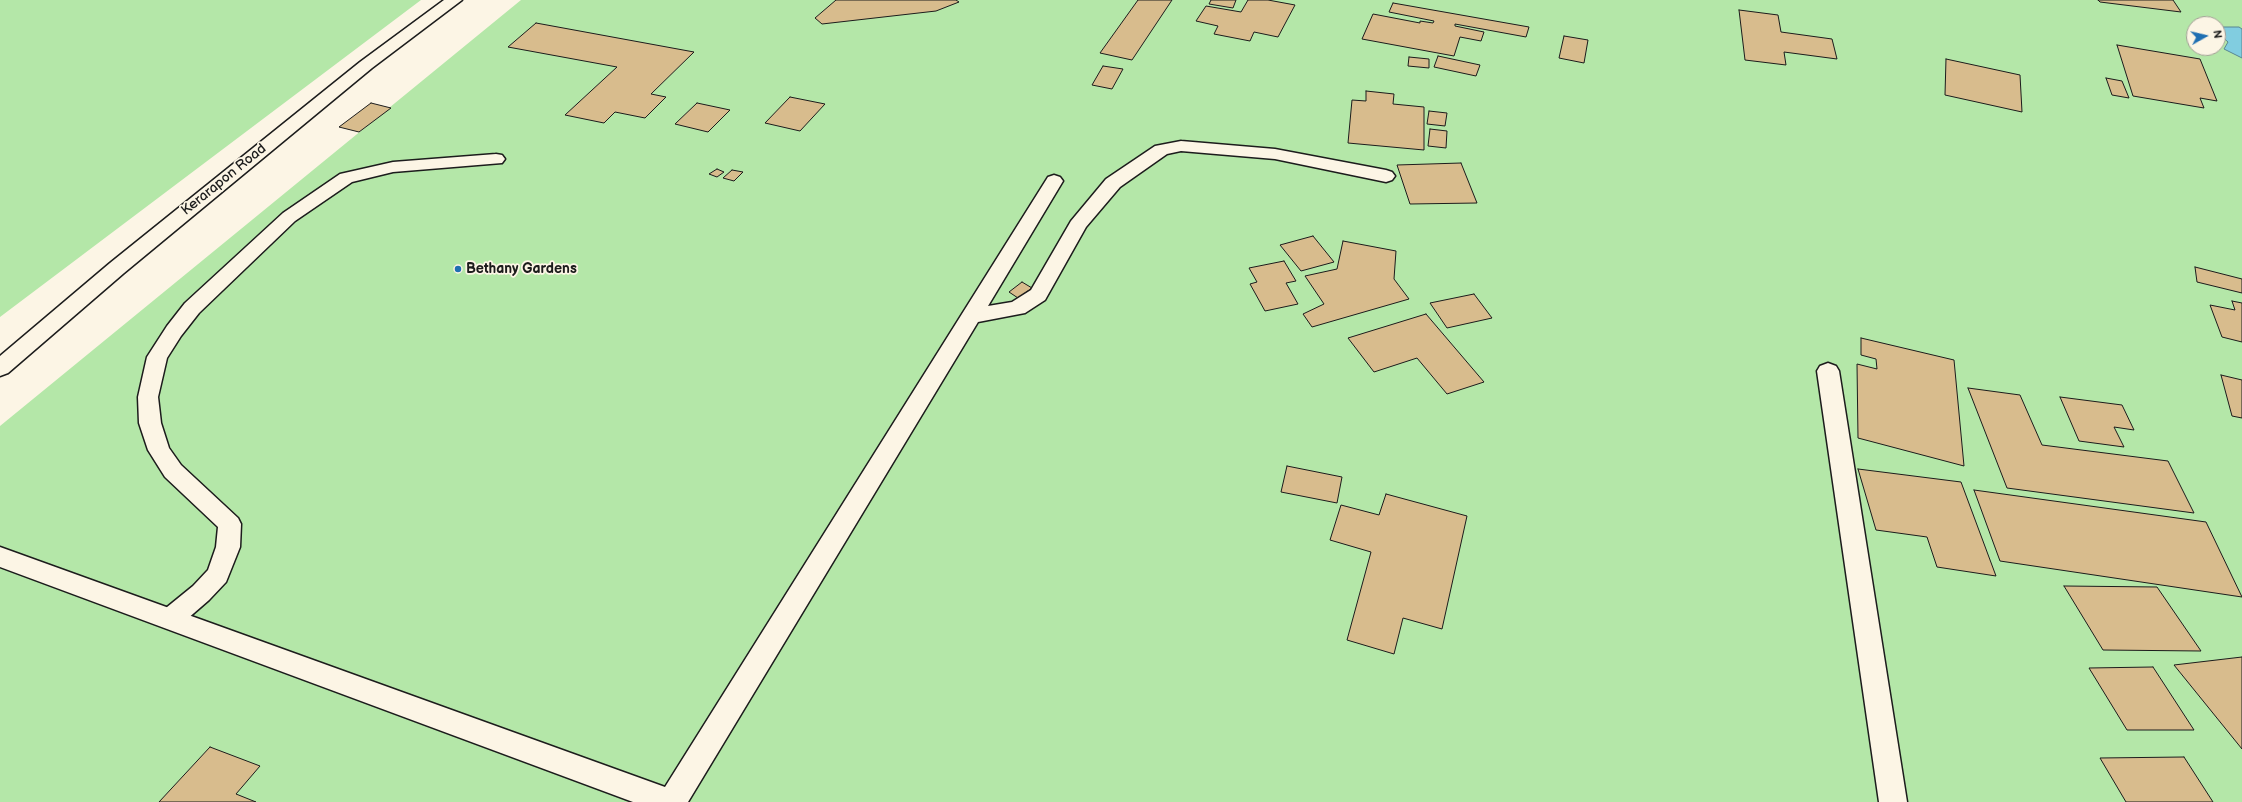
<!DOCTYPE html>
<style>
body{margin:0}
#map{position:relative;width:2242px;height:802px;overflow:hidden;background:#fcf5e5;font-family:"Balsamiq Sans",sans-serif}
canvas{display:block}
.north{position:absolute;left:2186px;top:16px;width:40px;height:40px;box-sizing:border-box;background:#fcf5e5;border:1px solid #a29e95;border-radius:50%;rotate:82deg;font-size:11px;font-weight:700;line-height:16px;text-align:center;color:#1c1c1c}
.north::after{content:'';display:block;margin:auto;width:14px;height:18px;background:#1f6fb2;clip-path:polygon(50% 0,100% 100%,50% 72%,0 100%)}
</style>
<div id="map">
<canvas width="2242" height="802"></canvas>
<div class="north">N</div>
</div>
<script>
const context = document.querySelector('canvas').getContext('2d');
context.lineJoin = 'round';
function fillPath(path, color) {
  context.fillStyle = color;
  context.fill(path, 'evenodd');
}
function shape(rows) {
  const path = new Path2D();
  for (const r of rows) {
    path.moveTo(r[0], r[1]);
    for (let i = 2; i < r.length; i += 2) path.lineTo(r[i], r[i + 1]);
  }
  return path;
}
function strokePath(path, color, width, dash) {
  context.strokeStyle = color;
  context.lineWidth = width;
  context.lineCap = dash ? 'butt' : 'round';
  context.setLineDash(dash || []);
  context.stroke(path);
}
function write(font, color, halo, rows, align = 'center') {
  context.font = font + ' "Balsamiq Sans",sans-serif';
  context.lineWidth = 3.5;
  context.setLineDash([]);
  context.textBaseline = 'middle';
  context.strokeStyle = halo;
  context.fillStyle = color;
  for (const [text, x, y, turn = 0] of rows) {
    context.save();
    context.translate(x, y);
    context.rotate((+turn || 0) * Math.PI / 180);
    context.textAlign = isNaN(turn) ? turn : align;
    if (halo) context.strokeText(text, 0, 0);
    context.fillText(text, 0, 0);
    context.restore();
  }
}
const green = shape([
 [0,0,421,0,0,317],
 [521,0,2242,0,2242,802,0,802,0,426],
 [2194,24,2218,24,2218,48,2194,48]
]);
const water = shape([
 [2218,27,2239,27,2242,29,2242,58,2224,49,2228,42,2218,33,2218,27]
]);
const building = shape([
 [836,0,956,0,959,2,936,11,822,24,815,18,836,0],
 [1138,0,1172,0,1132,60,1100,53,1138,0],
 [1211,0,1236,0,1233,8,1209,4,1211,0],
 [1248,0,1268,0,1295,5,1278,37,1254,32,1250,41,1214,34,1218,26,1196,21,1206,6,1241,12,1248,0],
 [2098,0,2173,0,2181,12,2100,2,2098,0],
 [1393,3,1529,27,1526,37,1455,24,1455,26,1484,32,1481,41,1460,37,1454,56,1362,39,1373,14,1420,23,1420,21,1433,23,1434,21,1389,12,1393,3],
 [1739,10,1778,15,1781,32,1832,39,1837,59,1784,52,1786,65,1745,60,1739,10],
 [536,23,694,52,651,94,666,97,645,118,615,112,604,123,565,115,617,67,508,47,536,23],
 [1564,36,1588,40,1584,63,1559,58,1564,36],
 [2117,45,2200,59,2217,101,2200,98,2204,108,2133,96,2117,45],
 [1438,56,1480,65,1476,76,1434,67,1438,56],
 [1409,57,1429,59,1429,68,1408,66,1409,57],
 [1946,59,2020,75,2022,112,1945,95,1946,59],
 [1103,66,1123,69,1112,89,1092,85,1103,66],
 [2106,78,2122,81,2129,98,2112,95,2106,78],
 [1366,91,1394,94,1393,104,1424,107,1424,150,1348,143,1352,100,1366,101,1366,91],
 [790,97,825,104,800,131,765,123,790,97],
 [371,103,391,108,359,132,339,127,371,103],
 [697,103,730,110,708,132,675,124,697,103],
 [1429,111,1447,113,1445,126,1427,124,1429,111],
 [1430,129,1447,131,1446,148,1428,146,1430,129],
 [1461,163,1477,203,1410,204,1397,165,1461,163],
 [717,169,724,172,717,177,709,174,717,169],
 [732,170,743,172,734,181,723,178,732,170],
 [1313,236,1334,262,1301,271,1280,245,1313,236],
 [1343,241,1396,251,1394,279,1409,299,1312,327,1303,314,1324,304,1305,276,1337,269,1343,241],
 [1284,261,1296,281,1286,283,1298,304,1265,311,1250,284,1257,282,1249,268,1284,261],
 [2195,267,2242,279,2242,293,2197,282,2195,267],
 [1022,282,1032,288,1018,298,1009,292,1022,282],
 [1474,294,1492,318,1447,328,1430,303,1474,294],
 [2232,301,2242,303,2242,342,2222,337,2210,305,2235,310,2232,301],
 [1426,314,1484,382,1447,394,1417,358,1374,372,1348,338,1426,314],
 [1861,338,1954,360,1964,466,1858,438,1857,364,1877,369,1876,359,1861,355,1861,338],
 [2221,375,2242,380,2242,418,2232,416,2221,375],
 [1968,388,2020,395,2042,445,2168,461,2194,513,2007,488,1968,388],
 [2060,397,2122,405,2134,430,2114,427,2124,447,2079,441,2060,397],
 [1287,466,1342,477,1337,503,1281,492,1287,466],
 [1858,469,1961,482,1996,576,1937,567,1927,537,1876,530,1858,469],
 [1974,490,2206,522,2242,597,2000,561,1974,490],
 [1386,494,1467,516,1442,629,1403,618,1394,654,1347,640,1371,552,1330,540,1341,505,1379,515,1386,494],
 [2064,586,2157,587,2201,651,2103,650,2064,586],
 [2242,657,2242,749,2174,665,2242,657],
 [2153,667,2194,730,2127,730,2089,668,2153,667],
 [210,747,260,766,236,794,256,802,159,802,210,747],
 [2184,757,2213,802,2126,802,2100,758,2184,757]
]);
const lane = shape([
 [496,154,502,155,505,159,502,163,393,172,352,182,295,221,199,313,181,336,167,358,158,397,161,423,169,448,181,465,238,518,241,524,240,547,226,582,209,600,179,626,170,629,161,626,158,619,161,612,193,586,208,570,216,547,218,527,165,477,148,450,139,423,138,397,147,357,167,326,185,303,283,213,340,174,393,162,496,154]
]);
const street = shape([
 [444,0,462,0,372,68,124,273,8,373,0,376,0,356,110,263,360,62,444,0],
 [1181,141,1275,149,1386,170,1392,172,1395,176,1392,180,1386,182,1275,159,1181,151,1167,154,1120,187,1086,227,1045,300,1025,313,978,322,688,802,633,802,0,567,0,547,665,787,1048,177,1054,175,1060,177,1063,181,988,306,1012,302,1031,290,1071,221,1106,179,1155,146,1181,141],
 [1828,363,1836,366,1839,371,1907,802,1879,802,1817,371,1820,366,1828,363]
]);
const markers = [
 [458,269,4,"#1f6fb2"]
];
const streetNames = [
 ["Kerarapon Road",224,180,-39]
];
const poiNames = [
 ["Bethany Gardens",466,269]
];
fillPath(green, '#b4e7a8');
fillPath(water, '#81cde0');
strokePath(water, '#598692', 1);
fillPath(building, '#d8bc8d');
strokePath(building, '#1c1c1c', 1);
strokePath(lane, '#1c1c1c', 3);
strokePath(street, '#1c1c1c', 3);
fillPath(lane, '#fcf5e5');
fillPath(street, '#fcf5e5');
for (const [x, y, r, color] of markers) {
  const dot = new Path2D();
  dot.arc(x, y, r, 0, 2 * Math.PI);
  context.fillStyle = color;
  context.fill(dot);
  strokePath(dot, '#fcf5e5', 1.5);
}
write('14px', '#1c1c1c', '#fcf5e5', streetNames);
write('bold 14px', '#1c1c1c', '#fcf5e5', poiNames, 'left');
</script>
